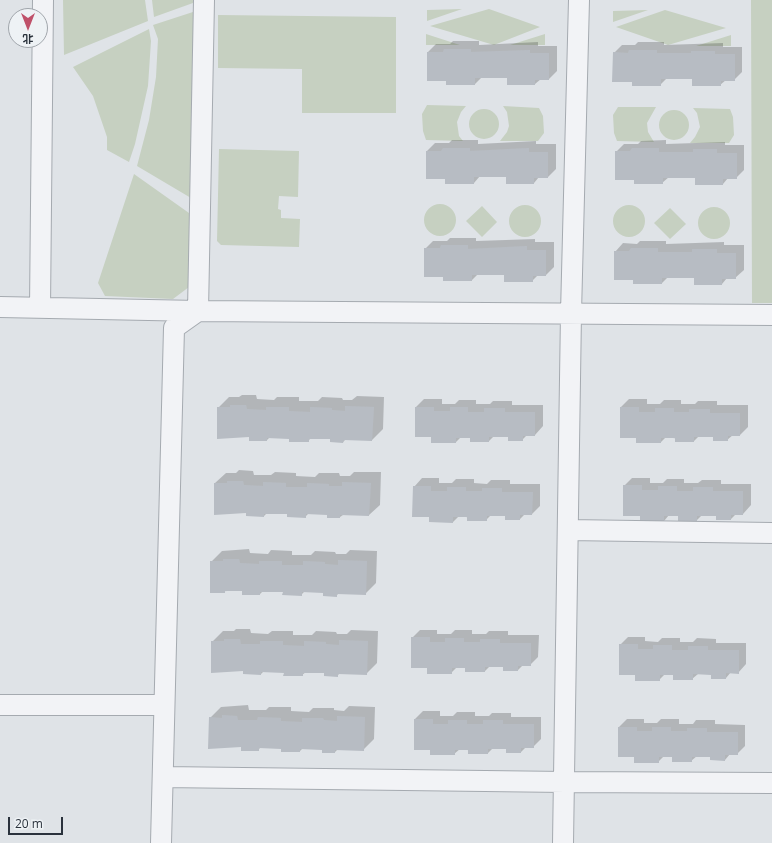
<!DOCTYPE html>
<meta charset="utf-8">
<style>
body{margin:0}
#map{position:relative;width:772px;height:843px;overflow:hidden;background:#dfe3e7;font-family:"Open Sans","Noto Sans SC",sans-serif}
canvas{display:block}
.north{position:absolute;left:8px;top:8px;width:40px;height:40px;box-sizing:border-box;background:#eef2f5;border:1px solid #a0a5ab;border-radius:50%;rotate:180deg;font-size:11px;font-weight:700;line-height:16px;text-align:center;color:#2a323c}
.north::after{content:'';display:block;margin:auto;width:14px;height:18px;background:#bf516a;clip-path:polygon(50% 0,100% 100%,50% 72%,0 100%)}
.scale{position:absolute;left:8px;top:817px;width:55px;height:18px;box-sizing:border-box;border:2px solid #2a323c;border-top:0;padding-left:5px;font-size:12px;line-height:14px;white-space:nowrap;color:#2a323c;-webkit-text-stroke:3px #eef2f5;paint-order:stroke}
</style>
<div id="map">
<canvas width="772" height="843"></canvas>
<div class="north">北</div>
<div class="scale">20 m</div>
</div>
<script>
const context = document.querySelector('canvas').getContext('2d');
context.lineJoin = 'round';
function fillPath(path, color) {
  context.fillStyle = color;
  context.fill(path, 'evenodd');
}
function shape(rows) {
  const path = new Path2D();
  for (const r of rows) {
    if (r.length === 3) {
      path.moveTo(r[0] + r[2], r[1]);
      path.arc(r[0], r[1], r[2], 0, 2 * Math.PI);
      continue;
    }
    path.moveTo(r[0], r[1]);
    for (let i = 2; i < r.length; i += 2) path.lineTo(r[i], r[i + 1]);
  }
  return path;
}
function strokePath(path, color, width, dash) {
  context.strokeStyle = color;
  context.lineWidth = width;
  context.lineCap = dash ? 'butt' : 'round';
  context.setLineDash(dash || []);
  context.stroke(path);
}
const green = shape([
 [63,0,145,0,148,21,64,55],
 [152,0,193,0,193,3,154,17],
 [751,0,772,0,772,303,752,303],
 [462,9,427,21,427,10],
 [489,9,540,27,494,45,430,26],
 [648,10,613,22,613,11],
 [665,10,726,28,668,45,616,27],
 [196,11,191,198,137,166,149,120,156,77,158,39,153,25],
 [218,15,396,17,396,113,302,113,302,69,218,68],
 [149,29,151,41,148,86,135,144,129,162,107,150,107,137,93,96,73,67],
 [426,34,460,45,426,45],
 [545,34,545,45,510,45],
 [731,35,731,46,696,46],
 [427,105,466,106,461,112,457,122,459,136,463,141,426,140,423,131,422,114],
 [503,106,539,108,543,116,544,133,538,141,500,141,507,132,509,126,507,112],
 [618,107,656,107,647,123,648,132,654,142,617,141,614,133,613,115],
 [693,108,730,109,733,117,734,135,729,143,690,143,695,137,700,127,697,113],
 [484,124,15],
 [674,125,15],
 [219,149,299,151,298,197,279,196,278,209,281,210,281,218,300,219,299,247,221,245,217,241],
 [134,174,189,213,189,287,173,299,105,296,98,283],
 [440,220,16],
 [525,221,16],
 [629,221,16],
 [482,206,497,222,482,237,466,221],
 [714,223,16],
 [670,208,686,224,670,239,654,223]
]);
const shadow = shape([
 [453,41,479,41,479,45,538,42,538,46,557,46,557,71,549,79,541,79,535,84,508,84,508,77,482,77,475,84,447,80,428,52,436,44,450,44],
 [638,42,664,42,664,45,723,43,723,47,742,47,742,72,734,80,726,80,720,85,693,78,667,78,660,85,633,81,614,53,622,45,635,45],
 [452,140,478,140,478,144,536,141,536,144,556,144,556,169,548,177,539,177,534,183,507,176,480,176,474,183,446,178,427,178,427,151,435,143,449,143],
 [666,140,666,144,725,142,725,145,744,145,744,170,736,178,728,178,723,184,696,177,669,177,662,183,635,179,616,152,624,144,638,144,641,141],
 [450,238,476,238,476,241,535,239,535,242,554,242,554,267,546,275,538,275,532,281,505,274,478,274,472,280,444,276,425,249,433,241,447,241],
 [640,241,666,241,666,244,724,242,724,245,744,245,744,270,735,278,727,278,722,284,695,277,668,277,662,283,634,279,615,252,623,243,637,244],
 [242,395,256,395,257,399,274,400,277,397,299,397,299,401,318,401,322,397,342,398,343,400,352,400,357,396,384,397,383,429,372,440,346,439,343,442,331,438,311,438,308,441,290,438,270,437,267,440,250,436,218,408,229,397,239,397],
 [424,399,442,399,442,404,455,404,459,400,476,400,476,404,490,404,493,401,512,401,512,405,543,405,543,426,535,435,527,435,522,440,509,436,494,436,489,441,471,437,461,437,456,442,432,436,416,407],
 [629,399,647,399,647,404,660,404,664,400,681,400,681,404,695,404,698,401,717,401,717,405,748,405,748,427,740,435,733,435,727,440,714,436,699,436,694,441,666,437,661,442,637,437,621,407],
 [239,470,253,471,254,475,271,475,275,472,296,473,296,476,315,477,319,473,339,473,340,476,350,476,354,472,381,472,380,505,369,515,343,515,340,517,328,517,328,514,309,513,305,517,288,513,267,513,264,516,247,512,215,483,226,473,236,473],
 [422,478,439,478,439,483,452,483,456,479,474,479,474,483,487,484,491,480,510,480,510,484,540,484,540,506,532,514,525,514,520,519,506,515,491,515,486,520,459,516,453,522,430,516,414,487],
 [632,478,650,478,650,483,663,483,667,479,684,479,684,483,698,483,702,480,721,480,721,484,751,484,751,505,743,514,736,514,731,519,717,515,702,515,697,520,679,520,679,515,669,515,664,521,641,515,624,486],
 [249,549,250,553,268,554,271,550,292,551,292,555,311,555,315,551,335,552,336,554,346,554,350,550,377,551,376,583,365,594,339,593,336,596,324,592,305,591,301,595,284,591,263,591,260,594,244,590,211,592,211,562,222,551],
 [236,629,250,629,251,633,268,634,272,631,293,631,293,635,312,635,316,631,336,632,337,634,347,634,351,630,378,631,377,663,366,674,340,673,337,676,325,672,306,672,302,675,285,672,264,671,261,674,244,670,212,642,223,631,234,631],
 [420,630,437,630,437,634,451,634,455,630,472,630,472,634,486,634,489,631,508,631,508,635,539,635,538,657,530,665,523,665,518,670,504,666,490,666,485,671,466,667,457,667,451,673,428,667,412,638],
 [628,637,645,637,645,641,658,642,662,638,680,638,680,642,693,642,697,638,716,639,716,643,746,643,746,664,738,673,731,672,726,678,712,678,713,674,698,674,692,679,674,674,665,674,659,680,636,674,620,645],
 [248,705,249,710,266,710,269,707,291,707,291,711,309,712,313,708,334,708,334,710,344,711,349,706,375,707,374,739,363,750,338,749,335,752,323,749,303,748,300,751,282,748,261,747,258,750,242,746,210,718,221,707],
 [423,711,440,711,440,716,453,716,457,712,475,712,475,716,489,716,492,713,511,713,511,717,541,717,541,739,533,747,526,747,521,752,507,752,507,748,493,748,488,753,460,749,454,754,431,749,415,719],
 [627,719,644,719,644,723,657,723,661,719,679,719,679,724,693,724,696,720,715,720,715,724,745,725,745,746,737,754,730,754,725,760,711,759,711,756,697,756,691,761,673,756,664,756,658,762,635,756,619,756,619,727]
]);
const building = shape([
 [444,49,471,49,471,52,530,50,530,53,549,53,549,80,535,80,535,85,507,85,507,78,475,78,475,85,446,85,446,81,427,81,427,52,443,52],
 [629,50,657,50,657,53,691,53,691,51,715,51,715,54,735,54,735,81,721,81,721,86,692,86,692,79,661,79,661,86,632,86,632,82,612,82,613,52,628,53],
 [443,148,470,148,470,151,529,148,529,152,548,152,548,178,534,178,534,184,506,184,506,177,474,177,474,184,445,184,445,179,426,179,426,151,441,151],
 [632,148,659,148,659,152,693,152,693,149,717,149,717,153,737,153,737,179,723,179,723,185,695,185,695,178,663,178,663,184,634,184,634,180,615,180,615,151,630,151],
 [441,245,468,245,468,249,527,246,527,250,546,250,546,276,533,276,533,282,504,282,504,275,472,275,472,281,443,281,443,277,424,277,424,248,440,248],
 [631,248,658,248,658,252,692,252,692,249,717,249,717,253,736,253,736,279,722,279,722,285,694,285,694,278,662,278,662,284,633,284,633,280,614,280,614,251,629,251],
 [230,405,246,405,247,409,266,410,266,407,289,407,289,411,310,412,310,407,332,408,332,410,345,411,345,406,374,407,372,441,344,440,343,443,330,442,330,439,309,439,309,442,289,442,289,439,267,438,267,441,249,441,249,437,217,439,217,407,230,407],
 [415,407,434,407,434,411,450,411,450,407,468,407,468,412,484,412,484,408,505,408,505,412,535,412,535,436,523,436,523,441,508,441,508,437,489,437,489,442,470,442,470,438,456,438,456,443,431,443,431,437,415,437],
 [620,407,639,407,639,412,655,412,655,408,674,408,674,412,689,412,689,409,710,409,710,413,740,413,740,436,728,436,728,441,713,441,713,437,694,437,694,442,675,442,675,438,661,438,661,443,636,443,636,438,620,438],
 [227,481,243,481,244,485,263,486,263,482,286,483,286,487,307,487,307,483,329,484,329,486,342,486,342,482,371,483,369,516,340,515,340,518,327,518,327,515,306,514,306,518,287,517,287,514,264,514,264,517,246,516,246,513,214,515,214,483,227,483],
 [623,485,642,485,642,490,658,490,658,486,677,486,677,491,693,491,693,487,713,487,713,491,743,491,743,515,731,515,731,520,716,520,716,516,697,516,697,521,678,521,678,516,664,516,664,522,640,522,640,516,623,516],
 [413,486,431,486,431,491,447,491,447,487,466,487,466,491,482,491,482,488,502,488,502,492,533,492,532,515,520,515,520,520,505,520,505,516,487,516,487,521,467,521,467,517,453,517,453,523,429,522,429,517,412,517],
 [223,559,239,559,240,563,259,564,259,561,282,561,282,565,303,565,303,561,325,562,325,564,338,565,338,560,367,561,366,595,337,594,337,597,323,596,323,593,302,592,302,596,282,595,283,592,260,592,260,595,242,595,242,591,225,591,225,593,210,593,210,561,223,561],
 [411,637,430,637,430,642,445,642,445,638,464,638,464,642,480,642,480,639,500,639,500,643,531,643,531,666,518,666,518,671,503,671,503,667,485,667,485,672,465,672,465,668,452,668,452,674,427,674,427,668,411,668],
 [224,639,240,639,241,644,260,644,260,641,283,641,283,645,304,646,304,641,326,642,326,644,339,645,339,640,368,641,367,675,338,674,338,677,324,676,324,673,303,673,303,676,283,676,284,673,261,672,261,675,243,674,243,671,211,673,211,641,224,641],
 [619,644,638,644,638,649,653,649,653,645,672,645,672,650,688,650,688,646,708,646,708,650,739,650,739,674,726,673,726,679,711,679,711,675,693,674,693,680,673,680,673,675,660,675,660,681,635,681,635,675,619,675],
 [222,715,237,716,238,720,257,720,258,717,281,718,281,721,302,722,302,718,323,718,324,720,337,721,337,716,365,717,364,751,335,750,335,753,322,753,322,750,300,749,300,752,281,752,281,749,259,748,259,751,241,751,241,747,208,749,209,717,222,718],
 [414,719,433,719,433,724,448,724,448,720,467,720,467,724,483,724,483,720,503,720,503,724,534,724,534,748,521,748,521,753,506,753,506,749,488,749,488,754,468,754,468,750,455,750,455,755,430,755,430,750,414,750],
 [618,727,637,727,637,731,652,731,652,727,671,727,671,731,687,731,687,728,707,728,707,732,738,732,738,755,725,755,725,761,710,760,710,757,692,757,692,762,672,762,672,757,659,757,659,763,634,763,634,757,618,757]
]);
const minor = shape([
 [0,307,198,311,772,315],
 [40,308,43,0],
 [568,530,772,533],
 [0,705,164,705],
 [163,777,565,782,772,783],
 [161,843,174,328,198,311,204,0],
 [563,843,571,313,579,0]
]);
fillPath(green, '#c6d0c1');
fillPath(shadow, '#0003');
fillPath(building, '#b7bcc3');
strokePath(minor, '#a5aab0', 22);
strokePath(minor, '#f2f3f6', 20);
</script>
